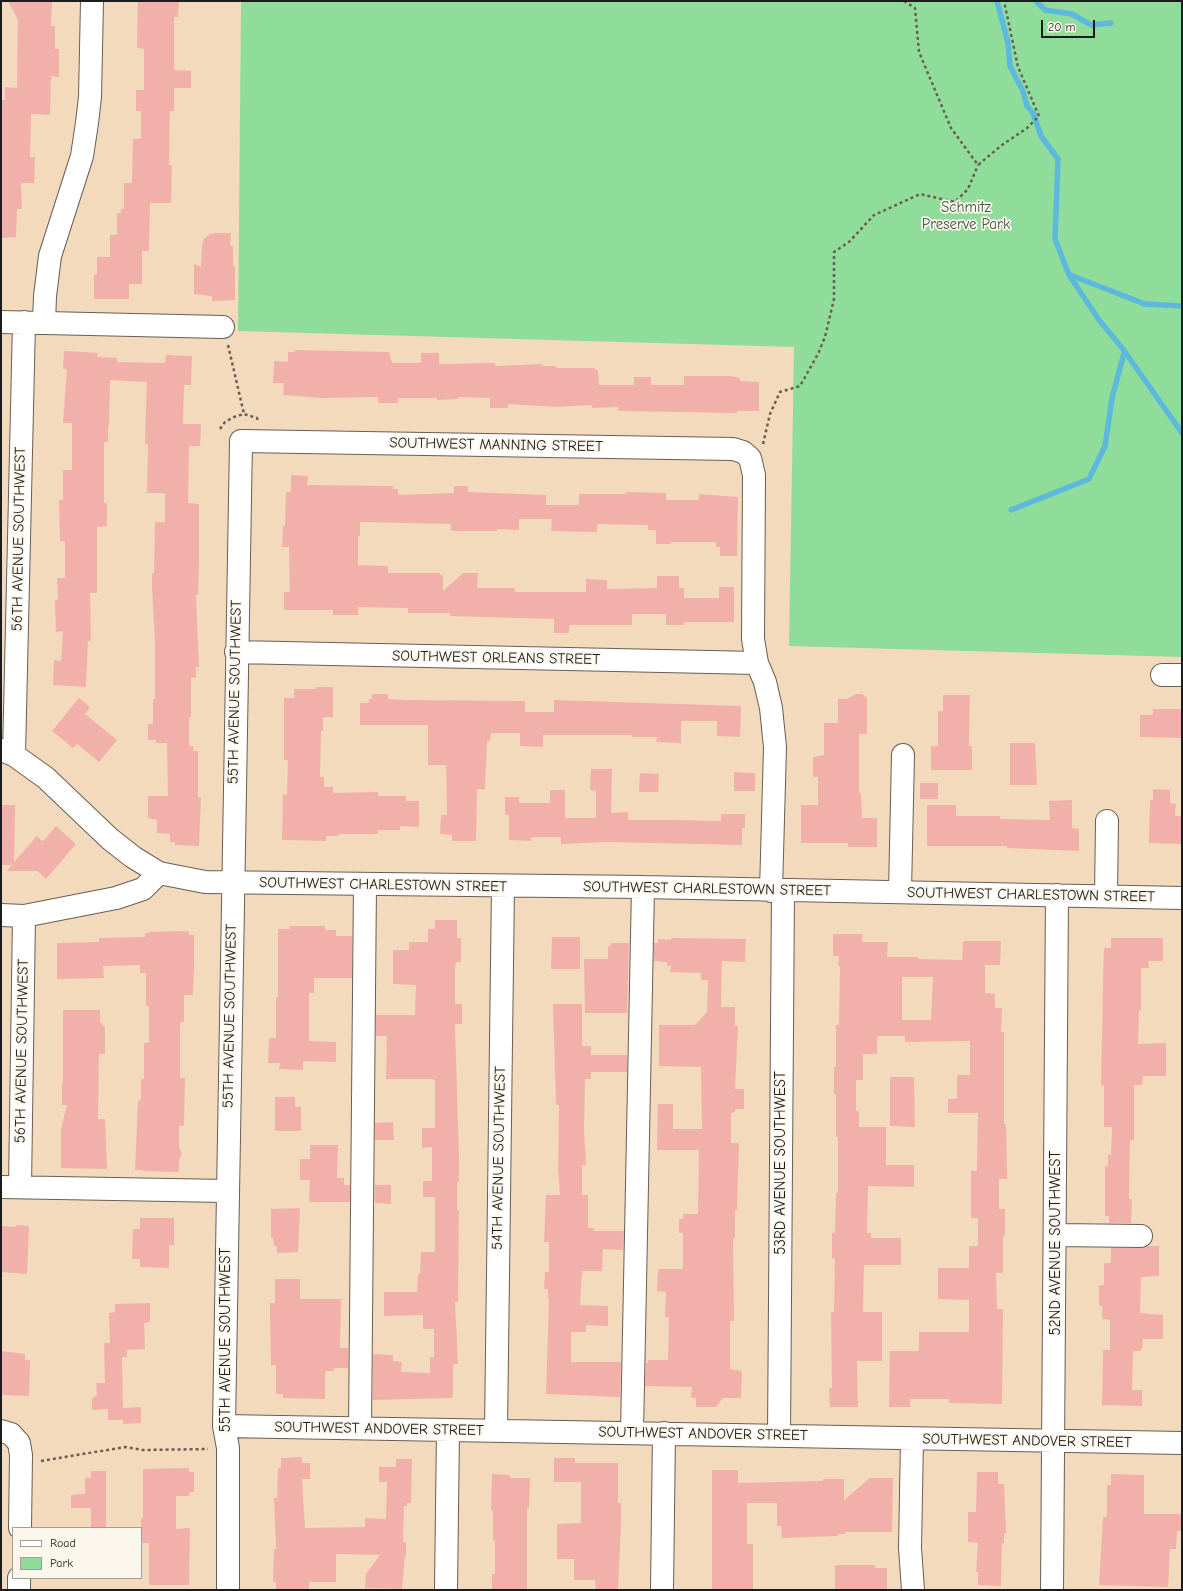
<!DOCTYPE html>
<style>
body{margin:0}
#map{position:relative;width:1183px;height:1591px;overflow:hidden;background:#f4dabd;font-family:"Comic Neue",sans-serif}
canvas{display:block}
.frame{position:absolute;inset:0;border:2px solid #1c1c1c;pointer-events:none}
.legend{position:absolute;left:12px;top:1527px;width:130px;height:52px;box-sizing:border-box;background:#fbf7ec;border:1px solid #a29f99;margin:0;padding:5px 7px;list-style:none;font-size:12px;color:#1c1c1c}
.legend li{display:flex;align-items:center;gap:8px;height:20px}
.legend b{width:20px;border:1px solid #a29f99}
.scale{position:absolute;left:1041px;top:20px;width:54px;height:18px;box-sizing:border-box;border:2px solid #1c1c1c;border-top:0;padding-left:5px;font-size:12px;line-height:14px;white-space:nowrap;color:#1c1c1c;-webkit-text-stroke:3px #fbf7ec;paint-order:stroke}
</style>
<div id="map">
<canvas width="1183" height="1591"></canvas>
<div class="frame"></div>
<ul class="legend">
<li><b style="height:5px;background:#fff"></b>Road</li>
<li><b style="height:11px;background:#90dd9b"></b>Park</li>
</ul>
<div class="scale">20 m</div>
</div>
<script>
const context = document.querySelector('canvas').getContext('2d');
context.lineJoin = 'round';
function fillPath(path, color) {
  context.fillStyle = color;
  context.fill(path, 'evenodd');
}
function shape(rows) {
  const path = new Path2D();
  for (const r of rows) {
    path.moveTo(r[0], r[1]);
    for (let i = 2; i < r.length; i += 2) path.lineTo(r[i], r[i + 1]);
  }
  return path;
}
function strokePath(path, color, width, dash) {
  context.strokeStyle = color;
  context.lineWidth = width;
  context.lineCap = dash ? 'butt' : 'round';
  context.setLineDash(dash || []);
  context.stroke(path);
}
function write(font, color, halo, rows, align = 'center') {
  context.font = font + ' "Comic Neue",sans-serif';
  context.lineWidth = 3.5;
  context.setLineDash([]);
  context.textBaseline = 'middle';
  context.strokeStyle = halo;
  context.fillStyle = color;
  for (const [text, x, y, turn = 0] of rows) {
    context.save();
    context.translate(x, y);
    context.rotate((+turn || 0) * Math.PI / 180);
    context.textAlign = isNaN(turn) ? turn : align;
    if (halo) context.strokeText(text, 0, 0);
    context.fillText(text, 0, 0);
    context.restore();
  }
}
const green = shape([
 [241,1,1182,1,1182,657,789,646,794,347,238,331]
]);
const stream = shape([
 [997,1,1008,43,1010,66,1023,91,1027,106,1033,113,1041,136,1058,159,1055,239,1069,275,1099,320,1123,349,1182,433],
 [1036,1,1045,10,1072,14,1091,25,1111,23],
 [1070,275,1145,304,1182,306],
 [1011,510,1089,479,1105,446,1112,398,1124,353]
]);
const building = shape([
 [8,1,52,1,51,26,55,26,55,49,59,49,59,77,51,76,50,115,31,114,30,157,35,157,34,183,21,183,22,209,17,209,16,237,1,238,1,100,5,100,5,87,17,88,18,20],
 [138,1,179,1,178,17,174,17,174,70,191,71,191,88,174,88,174,111,170,111,169,165,172,165,171,203,150,203,149,251,142,251,142,284,129,284,129,299,94,299,94,275,97,275,97,257,110,257,110,235,117,235,117,213,121,213,121,209,124,209,124,183,132,183,133,139,141,139,141,111,136,111,136,90,144,90,144,49,137,48],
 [216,233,231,233,230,246,233,246,233,266,235,266,235,300,212,301,212,296,194,294,194,264,201,267,202,245,204,239,210,234],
 [295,350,389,352,392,363,421,363,421,353,439,353,439,364,495,363,495,366,542,364,542,366,556,366,556,368,595,368,595,370,598,370,599,385,634,385,634,377,651,377,651,385,684,385,684,376,730,376,740,378,740,381,759,382,759,411,737,411,737,413,618,411,618,407,592,408,592,405,558,407,508,404,508,408,490,408,490,398,458,397,458,399,437,400,437,398,398,398,398,403,378,403,378,397,321,398,283,395,284,383,273,383,274,361,288,362,288,352,295,352],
 [64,351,98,353,97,357,117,358,117,362,165,363,166,355,192,356,191,385,184,385,183,424,201,424,200,446,189,446,188,503,199,504,199,559,198,595,196,595,199,667,196,667,196,678,191,677,191,717,189,717,189,746,193,746,193,751,198,751,198,797,201,797,199,846,175,845,175,842,170,842,170,834,157,833,157,820,148,818,148,796,168,796,167,743,156,743,156,740,148,740,148,724,153,724,153,699,155,699,155,643,152,588,152,573,154,573,155,522,165,522,165,493,147,493,148,444,145,444,147,382,110,380,109,426,108,426,108,442,104,442,104,503,107,503,107,526,97,527,97,593,90,593,91,641,88,641,86,687,53,685,54,660,61,661,63,631,56,632,55,600,58,599,57,578,65,578,65,541,60,541,59,500,63,500,63,470,72,470,72,423,63,423,67,369,63,369],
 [291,475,308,476,307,485,393,486,393,489,398,489,398,495,454,493,454,486,468,486,468,492,546,495,546,505,579,505,579,494,626,494,626,492,666,493,666,500,699,500,699,494,738,497,737,556,720,556,720,547,716,547,716,542,671,542,671,544,656,544,656,530,648,530,648,525,597,524,597,532,551,531,552,519,519,519,519,530,497,529,497,531,451,531,451,524,360,522,360,536,358,536,358,565,388,566,388,573,440,573,440,575,443,575,443,591,463,573,478,573,477,588,515,588,515,592,586,592,586,579,607,580,607,589,657,588,657,576,679,576,679,588,684,588,684,598,719,598,719,587,734,587,734,622,684,622,684,625,666,625,666,614,632,614,632,625,569,625,569,633,554,633,554,619,450,616,450,613,408,613,408,608,358,607,358,615,333,615,333,610,284,610,284,592,290,592,289,547,282,547,283,526,285,526,286,492,291,492],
 [316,687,333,687,333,717,323,717,323,731,321,731,320,777,324,777,324,787,333,787,333,793,378,792,378,796,406,796,406,801,419,801,419,827,400,826,400,830,378,830,378,834,339,834,338,836,326,836,326,841,282,840,283,794,287,795,288,760,284,760,284,698,294,698,294,689,316,689],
 [372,694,388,694,388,699,405,700,525,701,525,712,554,712,554,700,741,706,740,737,717,736,717,721,681,721,681,743,656,742,657,737,632,737,632,735,543,735,543,747,520,746,520,733,491,733,490,741,487,741,485,789,477,789,476,841,452,841,452,835,440,834,441,815,447,815,446,765,428,765,428,725,360,725,360,703,369,703,369,699,372,699],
 [856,694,862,694,867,698,867,734,859,734,859,793,861,793,862,818,877,818,877,847,848,847,848,843,801,843,801,805,818,805,818,777,813,777,813,757,824,755,824,723,838,723,838,699,847,699],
 [943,695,970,695,969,746,972,746,972,770,931,770,931,746,938,746,938,711,943,711],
 [79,698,90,707,85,714,117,740,99,762,77,744,73,748,52,731],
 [1153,709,1182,709,1182,738,1140,737,1140,715,1153,715],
 [1010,743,1035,743,1037,785,1010,785],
 [591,769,612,769,611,813,628,812,628,820,672,820,721,821,721,814,745,814,745,828,742,828,742,845,606,842,561,844,561,837,531,837,531,841,509,840,509,815,505,815,505,797,519,797,519,803,550,803,550,790,565,790,565,818,596,818,596,791,590,790],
 [734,772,755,773,755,791,734,791],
 [640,773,659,774,658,792,639,792],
 [920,783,938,783,938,799,920,799],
 [1153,789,1170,790,1170,803,1176,804,1175,816,1182,816,1182,844,1149,843,1150,800,1153,800],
 [1072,800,1072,828,1079,829,1079,851,1007,848,1007,846,927,846,927,805,956,805,956,816,1000,816,1000,819,1050,820,1049,801],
 [1,805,15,805,14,862,37,836,42,841,44,840,56,826,76,844,46,879,37,871,7,871,12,865,1,865],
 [435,920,457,920,457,938,461,938,461,962,456,962,455,968,455,1004,462,1004,462,1024,455,1024,459,1158,459,1182,457,1182,457,1210,459,1210,458,1302,455,1302,458,1364,453,1364,453,1397,451,1398,373,1400,373,1354,393,1355,393,1361,402,1362,401,1372,430,1373,430,1357,434,1357,434,1329,423,1329,423,1315,384,1316,384,1292,417,1292,418,1274,420,1274,421,1252,435,1252,435,1197,423,1197,423,1181,432,1181,432,1147,422,1148,422,1128,435,1128,435,1080,432,1079,386,1079,387,1036,376,1036,376,1015,415,1015,416,985,393,984,393,950,409,950,409,942,428,942,428,929,435,929],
 [290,926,325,926,325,930,336,930,336,936,352,936,352,978,314,978,314,993,309,993,309,1041,336,1042,336,1062,303,1061,303,1070,279,1069,280,1063,268,1063,269,1038,276,1038,276,997,278,997,278,929,290,929],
 [181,931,189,932,189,935,194,935,194,967,193,995,184,995,184,1022,181,1022,180,1026,180,1078,185,1078,184,1126,179,1126,179,1147,182,1154,179,1160,179,1172,143,1171,143,1170,135,1170,136,1146,138,1102,141,1099,141,1079,144,1079,144,1043,149,1043,149,1006,146,1006,146,973,140,973,140,965,103,966,104,978,57,979,57,943,99,942,99,938,145,937,145,933,149,933,149,932],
 [833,934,862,934,862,942,888,942,887,957,918,957,918,959,962,960,963,941,1001,941,1000,965,985,965,985,993,995,994,995,1008,1002,1008,1001,1032,1004,1032,1004,1124,1006,1124,1007,1179,999,1179,999,1209,1005,1209,1005,1236,1003,1236,1003,1273,996,1273,997,1309,1003,1309,1002,1404,949,1403,949,1399,910,1399,910,1407,889,1407,890,1351,919,1351,919,1332,969,1332,969,1300,938,1299,938,1268,969,1268,969,1246,978,1246,978,1218,971,1218,971,1171,977,1171,978,1113,948,1113,948,1099,957,1099,957,1075,970,1075,970,1041,905,1042,905,1036,877,1036,877,1054,863,1054,863,1080,856,1080,856,1111,859,1111,859,1127,886,1127,886,1165,914,1165,914,1187,868,1186,867,1233,871,1233,871,1238,901,1238,901,1265,864,1265,863,1312,882,1312,882,1361,857,1361,858,1407,830,1407,829,1388,832,1388,831,1312,834,1312,835,1259,832,1259,832,1233,835,1233,836,1193,838,1193,838,1137,836,1137,836,1094,834,1094,834,1067,836,1067,836,1025,839,1025,840,966,838,966,839,956,833,956],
 [902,977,933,977,931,1020,902,1020],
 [552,937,580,937,580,969,551,969],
 [671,938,746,939,745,962,722,961,721,1007,735,1007,735,1026,738,1026,735,1089,744,1089,744,1109,735,1109,735,1112,731,1113,731,1143,739,1143,737,1210,735,1210,735,1238,733,1238,734,1321,730,1321,730,1369,742,1371,741,1398,723,1398,716,1407,696,1407,696,1398,691,1398,692,1387,645,1386,646,1363,648,1363,648,1360,668,1360,669,1317,665,1317,666,1292,657,1291,658,1269,683,1269,683,1233,679,1233,679,1219,683,1219,683,1214,698,1214,699,1150,657,1150,658,1104,673,1104,673,1129,702,1129,701,1067,659,1066,659,1025,695,1025,707,1012,708,980,701,980,701,973,670,972,671,966,667,966,667,962,654,961,654,943,658,943,658,939,671,940],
 [1111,938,1163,938,1163,961,1148,961,1149,968,1141,968,1141,1010,1139,1010,1138,1044,1166,1043,1166,1076,1143,1076,1142,1085,1134,1085,1134,1140,1130,1140,1129,1199,1132,1199,1131,1223,1109,1223,1109,1216,1105,1216,1105,1166,1108,1166,1108,1154,1111,1155,1112,1127,1104,1127,1104,1085,1101,1085,1103,981,1104,948,1111,948],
 [611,943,629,943,627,1013,585,1013,584,959,608,959,608,946,611,946],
 [553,1004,582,1004,582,1046,591,1046,591,1055,627,1055,627,1072,591,1072,591,1079,585,1079,584,1130,586,1165,582,1165,582,1195,588,1195,588,1228,594,1228,594,1231,624,1231,623,1250,603,1249,602,1271,582,1271,580,1305,608,1306,608,1326,586,1325,586,1332,571,1332,571,1362,621,1362,620,1397,546,1394,549,1299,548,1299,548,1289,544,1289,545,1272,549,1272,549,1242,544,1242,546,1195,560,1195,558,1170,559,1105,556,1105],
 [63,1010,100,1010,100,1022,105,1028,105,1054,99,1054,98,1119,105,1119,107,1169,61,1168,61,1129,67,1105,62,1105,62,1082,63,1082],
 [890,1077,914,1077,915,1127,890,1126],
 [275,1097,295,1097,295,1107,301,1107,301,1131,275,1131],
 [393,1122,394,1140,375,1140,375,1123],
 [310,1145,338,1145,337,1178,344,1178,344,1185,350,1185,350,1202,309,1202,310,1180,300,1180,300,1159,310,1159],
 [375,1185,391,1185,391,1204,375,1203],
 [300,1208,298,1252,277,1253,277,1246,274,1246,273,1238,271,1238,271,1209],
 [140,1218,174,1218,174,1245,169,1245,169,1268,140,1267,140,1259,132,1259,133,1229,140,1229],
 [16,1225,29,1226,27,1274,1,1272,1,1226,16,1227],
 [1149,1246,1159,1246,1159,1276,1141,1277,1140,1313,1163,1315,1163,1339,1143,1339,1142,1349,1140,1351,1133,1351,1132,1390,1142,1390,1142,1406,1102,1405,1103,1350,1110,1350,1110,1320,1102,1319,1102,1306,1099,1306,1099,1285,1104,1285,1104,1263,1111,1263,1111,1248,1141,1248],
 [275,1279,300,1279,300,1299,341,1299,340,1348,348,1348,348,1368,334,1368,334,1371,325,1371,325,1399,283,1398,283,1394,276,1394,276,1365,271,1365,270,1320,270,1303,275,1303],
 [150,1303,150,1322,144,1323,145,1349,127,1350,127,1357,122,1357,123,1408,141,1407,141,1423,123,1424,123,1420,108,1420,108,1409,92,1410,92,1399,97,1395,96,1383,105,1383,104,1343,110,1343,109,1313,115,1312,115,1304],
 [1,1351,25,1354,25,1360,30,1360,29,1396,1,1395],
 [302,1457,302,1463,310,1463,310,1479,302,1479,305,1528,365,1527,365,1518,386,1519,387,1482,379,1482,379,1467,396,1467,396,1459,412,1459,411,1503,407,1503,407,1506,404,1506,403,1542,406,1542,406,1556,405,1556,402,1589,365,1588,366,1574,380,1555,336,1554,336,1582,309,1582,309,1590,276,1590,276,1582,273,1582,274,1549,276,1549,274,1498,277,1498,278,1468,281,1468,281,1458],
 [554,1458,575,1458,575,1463,618,1463,618,1503,621,1503,621,1524,618,1590,596,1590,595,1580,574,1580,574,1559,557,1559,557,1524,581,1523,581,1482,554,1482],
 [189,1468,189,1472,194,1472,194,1492,189,1492,189,1496,176,1496,176,1529,190,1528,189,1585,149,1585,149,1543,141,1543,141,1518,143,1518,143,1469],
 [712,1470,738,1470,738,1483,823,1481,823,1479,844,1479,844,1500,870,1478,893,1478,892,1532,845,1532,845,1534,838,1534,838,1536,782,1538,781,1526,777,1526,777,1503,747,1503,747,1544,753,1544,753,1590,712,1590],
 [91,1471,106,1471,106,1528,91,1528,91,1508,71,1508,71,1495,85,1494,85,1478,91,1478],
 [977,1472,998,1472,998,1484,1004,1484,1006,1533,1004,1533,1004,1543,1002,1543,1001,1586,978,1585,978,1572,976,1572,978,1543,968,1542,968,1512,976,1512],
 [492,1474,510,1475,510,1478,530,1478,529,1508,527,1508,527,1590,492,1590,492,1574,495,1574,495,1541,493,1541,493,1510,491,1510],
 [1111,1474,1144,1475,1144,1514,1182,1514,1182,1531,1177,1531,1176,1549,1170,1549,1168,1587,1099,1585,1103,1517,1107,1517,1107,1485,1111,1485],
 [835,1565,875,1565,875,1568,887,1568,887,1590,835,1590]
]);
const path = shape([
 [904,1,915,8,919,52,951,128,978,165,1002,145,1027,128,1039,116,1018,67,1004,1],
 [228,345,244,414],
 [220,429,225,422,234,417,244,414,257,418,258,421],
 [763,444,770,414,780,392,800,386,818,354,825,337,834,299,834,252,849,242,874,215,920,194,955,202,968,189,978,165],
 [41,1461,125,1447,143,1450,208,1449]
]);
const minor = shape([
 [1,322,223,327],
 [44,323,45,296,50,256,82,156,87,123,90,97,92,1],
 [236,652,757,663],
 [1162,675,1182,675],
 [1,750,14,755,46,778,110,839,133,857,159,873,205,882,643,887,1182,898],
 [14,755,24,322],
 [900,892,903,755],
 [1106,896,1107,821],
 [1,915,24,916,116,898,143,889,159,873],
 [1,1187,226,1191],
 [20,1187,24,916],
 [1056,1235,1141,1236],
 [224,1426,1182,1443],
 [360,1428,365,884],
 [496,1430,503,886],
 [1,1431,11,1434,19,1443,21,1455,20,1528],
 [632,1432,643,887],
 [779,1435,783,891],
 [912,1439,910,1548,913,1590],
 [19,1590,19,1578],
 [228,1590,228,1448,224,1426,241,441,733,449,743,452,750,458,754,475,753,639,757,663,765,682,771,708,775,747,771,891],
 [446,1590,448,1430],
 [662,1590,664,1433],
 [1052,1590,1057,895]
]);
const parkNames = [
 ["Schmitz",966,208],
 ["Preserve Park",966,225]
];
const streetNames = [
 ["SOUTHWEST MANNING STREET",496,445,1],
 ["56TH AVENUE SOUTHWEST",19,539,-89],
 ["SOUTHWEST ORLEANS STREET",496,658,1],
 ["55TH AVENUE SOUTHWEST",235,692,-89],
 ["SOUTHWEST CHARLESTOWN STREET",383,885,1],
 ["SOUTHWEST CHARLESTOWN STREET",707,889,1],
 ["SOUTHWEST CHARLESTOWN STREET",1031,895,1],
 ["55TH AVENUE SOUTHWEST",230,1016,-89],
 ["56TH AVENUE SOUTHWEST",22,1051,-89],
 ["54TH AVENUE SOUTHWEST",499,1158,-89],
 ["53RD AVENUE SOUTHWEST",781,1163,-90],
 ["52ND AVENUE SOUTHWEST",1056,1243,-90],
 ["55TH AVENUE SOUTHWEST",226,1340,-90],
 ["SOUTHWEST ANDOVER STREET",379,1429,1],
 ["SOUTHWEST ANDOVER STREET",703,1434,1],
 ["SOUTHWEST ANDOVER STREET",1027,1441,1]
];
fillPath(green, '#90dd9b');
strokePath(stream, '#5db9db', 5.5);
fillPath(building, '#f2b0aa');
strokePath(minor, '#685e54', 24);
strokePath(path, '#685e54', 2.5, [3, 3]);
strokePath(minor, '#fff', 22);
write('15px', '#3f5642', '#fbf7ec', parkNames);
write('15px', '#1c1c1c', '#fbf7ec', streetNames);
</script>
